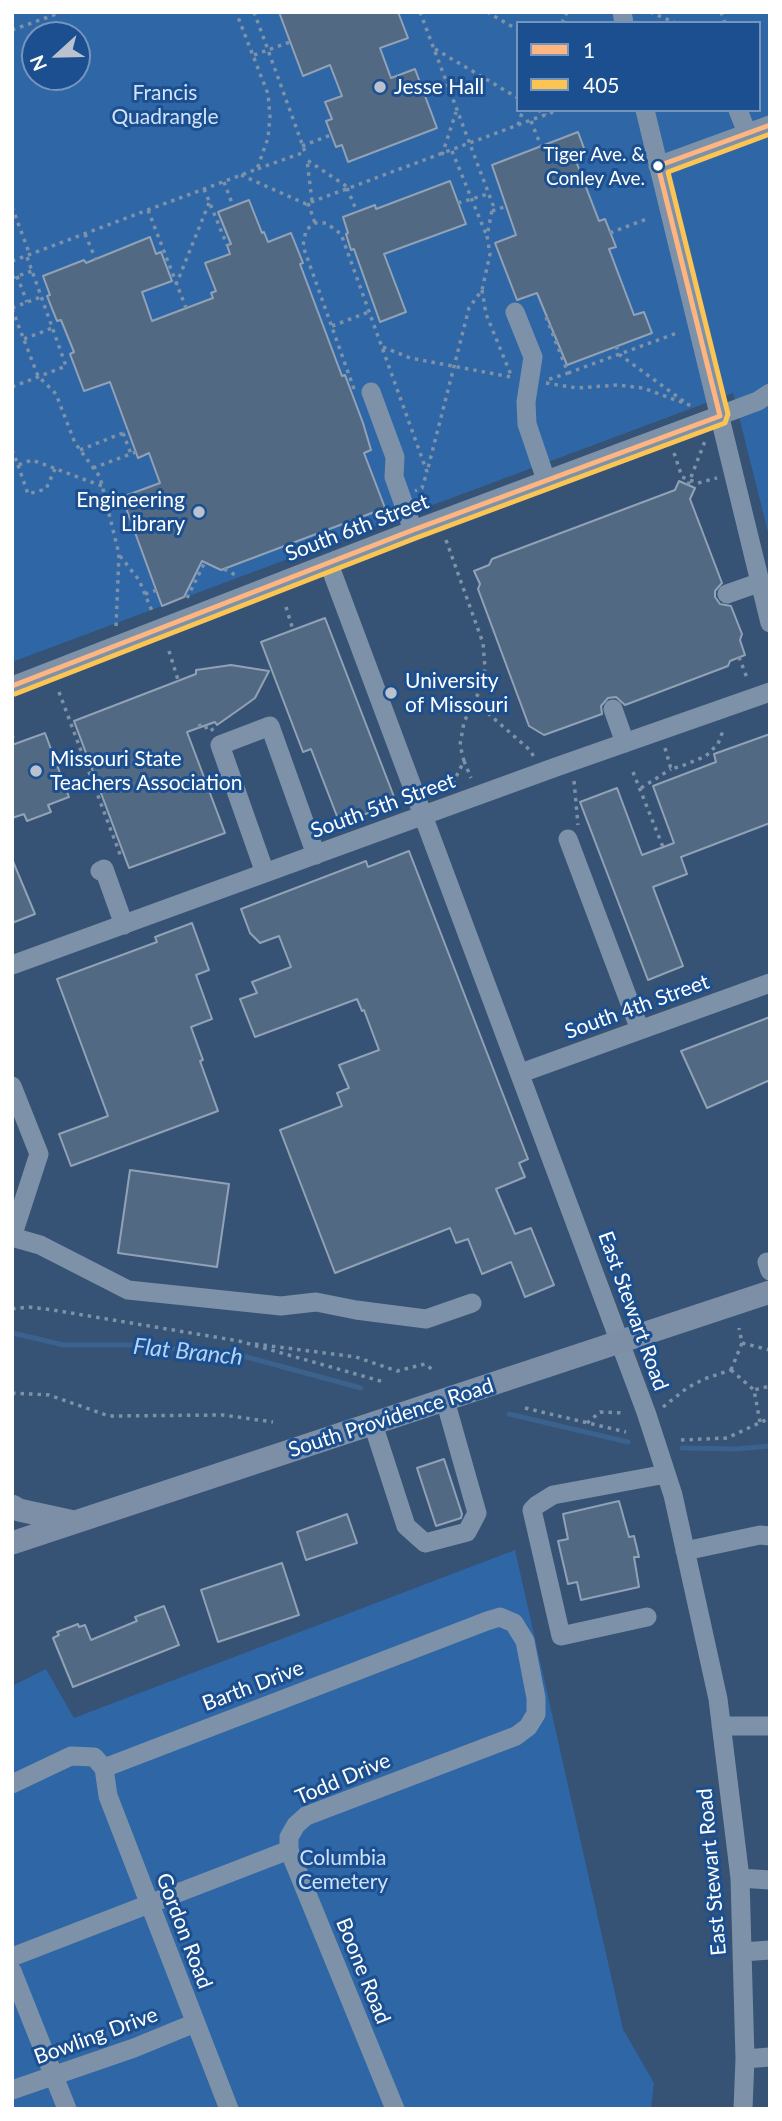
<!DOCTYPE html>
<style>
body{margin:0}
#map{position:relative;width:782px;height:2121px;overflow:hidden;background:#365274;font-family:Lato,sans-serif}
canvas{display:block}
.frame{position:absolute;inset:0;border:14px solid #fff;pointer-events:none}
.legend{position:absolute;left:516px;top:21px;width:245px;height:91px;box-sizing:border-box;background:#1b4f8f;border:2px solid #7695bc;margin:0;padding:9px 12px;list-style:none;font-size:21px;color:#fff}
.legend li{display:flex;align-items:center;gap:14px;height:35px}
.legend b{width:35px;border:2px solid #7695bc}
.north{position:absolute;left:21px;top:21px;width:70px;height:70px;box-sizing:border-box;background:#1b4f8f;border:2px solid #7695bc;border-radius:50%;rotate:248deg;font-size:19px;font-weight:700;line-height:28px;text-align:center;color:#fff}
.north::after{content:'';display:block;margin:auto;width:24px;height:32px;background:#b9c2ce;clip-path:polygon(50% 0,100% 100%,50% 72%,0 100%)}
</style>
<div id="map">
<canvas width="782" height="2121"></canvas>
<div class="frame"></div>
<ul class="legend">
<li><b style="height:9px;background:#ffb580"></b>1</li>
<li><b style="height:9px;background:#fcc553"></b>405</li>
</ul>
<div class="north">N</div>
</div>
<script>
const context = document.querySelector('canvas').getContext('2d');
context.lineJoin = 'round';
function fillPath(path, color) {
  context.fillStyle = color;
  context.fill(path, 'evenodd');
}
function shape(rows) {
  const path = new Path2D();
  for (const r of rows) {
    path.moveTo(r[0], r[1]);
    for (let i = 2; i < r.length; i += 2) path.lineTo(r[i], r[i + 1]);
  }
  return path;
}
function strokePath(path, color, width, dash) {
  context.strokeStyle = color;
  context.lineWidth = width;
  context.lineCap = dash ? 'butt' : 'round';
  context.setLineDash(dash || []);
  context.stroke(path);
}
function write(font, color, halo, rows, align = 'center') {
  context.font = font + ' Lato,sans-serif';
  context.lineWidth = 6;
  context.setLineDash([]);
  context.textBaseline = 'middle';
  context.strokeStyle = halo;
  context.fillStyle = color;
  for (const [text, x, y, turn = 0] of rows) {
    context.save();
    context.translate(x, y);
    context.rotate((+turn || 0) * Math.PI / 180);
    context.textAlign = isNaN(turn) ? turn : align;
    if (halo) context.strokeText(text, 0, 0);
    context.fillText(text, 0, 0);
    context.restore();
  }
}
const green = shape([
 [12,12,770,12,770,540,733,393,12,662],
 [518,23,759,23,759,110,518,110],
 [35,35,77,35,77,77,35,77],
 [515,1550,623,2029,654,2083,651,2109,12,2109,12,1686,46,1669,74,1718]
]);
const stream = shape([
 [12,1333,64,1345,135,1345,243,1356,361,1388],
 [509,1414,628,1442],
 [682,1448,736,1449,770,1446]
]);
const building = shape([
 [279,12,398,12,408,38,380,48,391,78,415,69,437,128,348,162,342,145,336,147,326,121,332,119,325,102,342,96,330,65,303,76,279,12],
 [578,132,585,151,574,156,599,221,605,219,616,247,609,249,634,315,644,312,652,333,567,365,537,293,517,300,495,243,516,235,492,165,578,132],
 [450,181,466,224,384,254,406,312,380,322,354,249,351,250,346,234,348,233,343,217,375,205,376,209,450,181],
 [249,200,262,233,264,232,268,242,291,233,303,263,300,264,342,376,345,375,363,423,371,450,364,453,385,508,221,570,202,561,184,597,162,606,122,497,160,483,149,453,138,458,110,382,84,391,70,354,74,352,61,320,57,321,47,296,50,295,43,276,84,260,86,263,150,237,156,254,161,252,172,281,142,292,152,321,213,298,211,293,216,291,205,263,230,254,227,245,231,244,218,212,249,200],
 [679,481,695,488,690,499,722,583,715,591,715,597,720,604,731,606,742,634,740,640,745,655,730,661,728,666,625,705,616,697,608,698,601,706,602,714,544,735,529,726,478,589,480,584,474,571,489,565,492,559,675,490,679,481],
 [325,618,396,802,340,824,311,749,303,752,261,642,325,618],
 [231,665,269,671,255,698,244,706,217,725,215,722,187,732,225,833,129,868,74,721,196,674,196,670,231,665],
 [45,733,69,797,48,805,51,812,27,821,24,814,12,818,12,745,45,733],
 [770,734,770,823,681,857,687,874,653,887,683,966,648,980,580,802,617,788,642,855,674,843,653,786,716,762,714,754,770,734],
 [409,851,528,1159,519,1163,525,1177,496,1189,515,1234,531,1228,554,1285,525,1297,511,1262,482,1274,468,1239,456,1243,450,1228,335,1273,280,1130,342,1106,337,1093,349,1088,339,1065,379,1050,364,1010,362,1011,357,999,255,1037,240,999,257,993,252,982,291,967,279,936,260,943,250,933,241,909,366,861,368,867,409,851],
 [12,859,35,914,12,923,12,859],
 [192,923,209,970,196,975,212,1019,191,1027,203,1060,200,1061,218,1111,71,1166,59,1134,108,1116,57,979,157,942,155,937,192,923],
 [770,1017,770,1080,707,1108,681,1051,770,1017],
 [130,1170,229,1184,217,1267,118,1253,130,1170],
 [444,1459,462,1514,461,1518,436,1526,417,1468,444,1459],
 [619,1501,629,1537,634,1536,639,1557,634,1557,639,1587,581,1600,577,1582,568,1584,558,1541,568,1539,563,1514,619,1501],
 [347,1514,357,1543,306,1560,297,1532,347,1514],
 [282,1563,299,1615,218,1642,201,1590,282,1563],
 [164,1606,179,1645,73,1687,53,1638,59,1635,57,1632,78,1624,79,1627,85,1625,91,1640,137,1621,135,1617,164,1606]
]);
const path = shape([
 [254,12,268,50,290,42],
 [420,12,493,205,487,236,490,254,482,290,469,308,427,472],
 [487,12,518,30],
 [650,12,676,23],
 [721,12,725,23],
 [562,23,567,12],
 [12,30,62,12],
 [435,49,518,98],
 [254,55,268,50,305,152,257,169],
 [538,110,546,115],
 [531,121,541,146],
 [518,125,523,110],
 [302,146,331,135],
 [452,151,486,234],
 [442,155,456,112],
 [241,175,306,204,558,110],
 [224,182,233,206],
 [347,188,357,212],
 [204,189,227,245],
 [312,201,307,160,349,188],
 [308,203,315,223],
 [458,203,488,194],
 [12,207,30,255],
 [148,210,186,308],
 [492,211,507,206],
 [610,233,649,218],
 [85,234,96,260],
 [12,261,257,169,268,138,270,117,268,94,236,12],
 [17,276,27,302],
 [12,278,32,271],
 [176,285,209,203],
 [482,290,486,314,511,375],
 [12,308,41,297],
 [12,309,38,376,56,394,75,443,100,477,119,554,116,627],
 [546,317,568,373,547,380],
 [332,326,369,312],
 [24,339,52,328],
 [616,346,620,355,686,403],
 [383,347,410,358,511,377],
 [568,373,677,333],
 [546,383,577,388,618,385,643,388,692,406],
 [12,387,66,366,27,257],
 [354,389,303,246,306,230,315,223,326,223,341,234,427,472,422,488,415,491],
 [123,433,131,454],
 [12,450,18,465,32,460,102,486],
 [80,450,128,431],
 [674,453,682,477,698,483,717,478],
 [18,465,28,494,46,489,55,469],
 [93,468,136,452],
 [688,485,705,441],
 [446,540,483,643,485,668,483,684,464,722,460,745,464,761,452,785],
 [120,556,139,580,152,611],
 [224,569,239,577],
 [145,594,157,590],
 [187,598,205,562],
 [286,607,293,630],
 [169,651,179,683],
 [739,657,747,678],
 [59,692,121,857],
 [475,702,531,751,534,758],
 [199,724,202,729,210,726,213,731],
 [12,735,15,743],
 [665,748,671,769,682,766,706,756,718,744,724,728],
 [464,761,471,778],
 [633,772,663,847],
 [574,781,578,825],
 [641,788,671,769],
 [12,1309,29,1307,53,1310,239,1341,384,1382],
 [742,1343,770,1350],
 [255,1344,356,1357,397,1371,425,1364,433,1370],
 [731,1370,742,1343,739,1328],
 [731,1370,754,1390],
 [12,1393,49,1395,109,1416,223,1415,273,1422],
 [663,1407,687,1388,704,1379,731,1370],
 [525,1408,626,1432],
 [760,1422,754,1390,770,1386],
 [587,1423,600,1412,625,1413],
 [681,1440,727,1438,770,1418]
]);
const minor = shape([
 [622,12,624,23],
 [645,110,770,623],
 [738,110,747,133],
 [658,166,770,125],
 [515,312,533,357,526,402,527,424,546,480],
 [371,392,395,457,394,477,413,530],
 [329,564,646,1412,673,1495,718,1699,740,1878,745,2059,743,2109],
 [727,594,761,582],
 [12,686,413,530,758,401,770,393],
 [613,709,625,743],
 [568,839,640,1030],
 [100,871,104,869,124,925],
 [265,873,220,745,270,726,316,855],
 [12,965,556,767,770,692],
 [521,1073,770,983],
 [12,1086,39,1154,12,1237],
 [12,1237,40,1245,128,1290,281,1306,316,1302,356,1310,426,1319,472,1303],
 [767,1262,770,1271],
 [373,1424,406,1526,425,1543,467,1532,477,1513,445,1400],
 [685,1551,760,1535,770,1536],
 [647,1617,561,1636,532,1510,537,1505,553,1495,666,1474],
 [721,1726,770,1726],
 [104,1768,108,1796,229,2109],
 [12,1784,71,1756,94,1757,104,1768,487,1621,500,1617,514,1623,525,1641,536,1698,536,1714,528,1727,516,1736,306,1816,296,1825,289,1837,289,1850,395,2109],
 [740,1878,770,1880],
 [742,1952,770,1950],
 [12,1957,289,1850],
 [12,1971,67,2109],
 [745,2059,770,2057],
 [12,2090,134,2048,195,2023]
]);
const major = shape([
 [12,1506,19,1510,74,1522],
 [12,1543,770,1292]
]);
const bus1 = shape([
 [12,686,413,530,720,416,658,166,770,125]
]);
const bus2 = shape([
 [15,694,416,538,725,423,728,414,668,172,770,134]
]);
const markers = [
 [380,87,7,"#b9c2ce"],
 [658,166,6,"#fff"],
 [199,512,7,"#b9c2ce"],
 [391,693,7,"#b9c2ce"],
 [36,771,7,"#b9c2ce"]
];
const busNames = [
 ["Tiger Ave. &",645,155],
 ["Conley Ave.",645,179]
];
const poiNames = [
 ["Jesse Hall",394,87],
 ["Engineering",185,500,"right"],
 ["Library",185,524,"right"],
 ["University",405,681],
 ["of Missouri",405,705],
 ["Missouri State",50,759],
 ["Teachers Association",50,783]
];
const parkNames = [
 ["Francis",165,93],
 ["Quadrangle",165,117],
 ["Columbia",343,1858],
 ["Cemetery",343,1882]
];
const streetNames = [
 ["South 6th Street",357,528,-21],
 ["South 5th Street",383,806,-20],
 ["South 4th Street",637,1007,-20],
 ["East Stewart Road",633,1311,70],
 ["South Providence Road",391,1418,-18],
 ["Barth Drive",253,1686,-21],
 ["Todd Drive",343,1779,-23],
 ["East Stewart Road",712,1872,-95],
 ["Gordon Road",184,1931,69],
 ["Boone Road",363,1971,68],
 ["Bowling Drive",96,2036,-20]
];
const waterNames = [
 ["Flat Branch",188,1352,6]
];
fillPath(green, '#2f66a5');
strokePath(stream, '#3b618d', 5);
fillPath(building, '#526984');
strokePath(building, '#92a2b6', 2);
strokePath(path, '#7d92a8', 3.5, [3.5, 5]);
strokePath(minor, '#7d92a8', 19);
strokePath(major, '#7d8ea7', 23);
strokePath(bus1, '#ffb580', 5);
strokePath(bus2, '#fcc553', 5);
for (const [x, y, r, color] of markers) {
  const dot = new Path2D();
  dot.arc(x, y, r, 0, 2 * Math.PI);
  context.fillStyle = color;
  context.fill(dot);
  strokePath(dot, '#1b4f8f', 2.5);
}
write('19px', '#fff', '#1b4f8f', busNames, 'right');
write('21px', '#fff', '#1b4f8f', poiNames, 'left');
write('21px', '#cfe3fa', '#1b4f8f', parkNames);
write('21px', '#fff', '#1b4f8f', streetNames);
write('italic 23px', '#b5d3f5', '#1b4f8f', waterNames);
</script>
